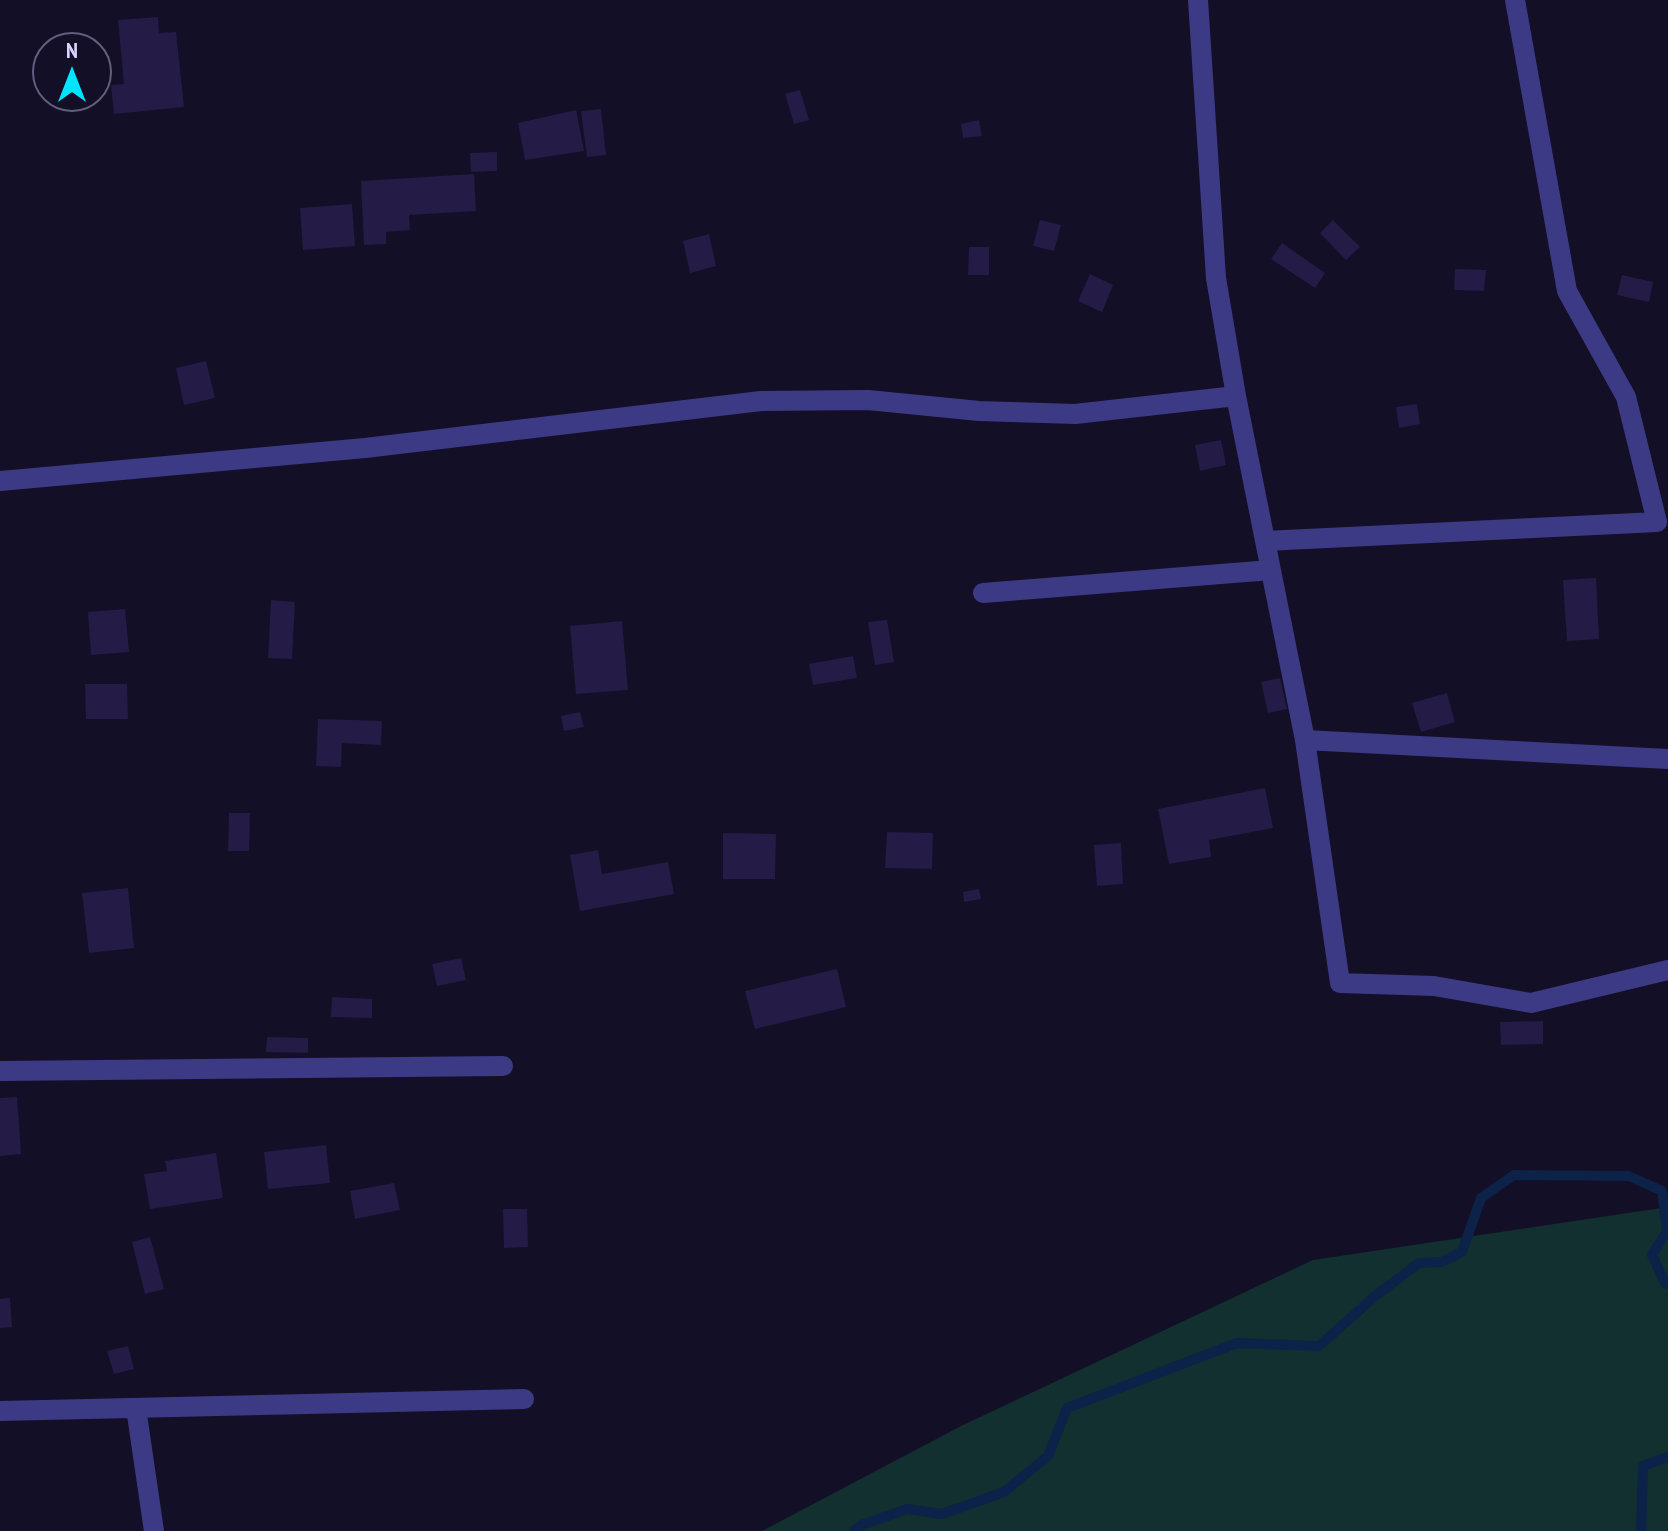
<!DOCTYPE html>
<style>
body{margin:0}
#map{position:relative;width:1668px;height:1531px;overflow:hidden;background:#130f26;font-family:"PT Sans Narrow",sans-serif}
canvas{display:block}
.north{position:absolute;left:32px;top:32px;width:80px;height:80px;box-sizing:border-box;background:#130f26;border:2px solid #625e7d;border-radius:50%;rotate:0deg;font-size:22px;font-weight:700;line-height:32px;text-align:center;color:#d9d4ff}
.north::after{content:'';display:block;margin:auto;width:28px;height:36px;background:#00e5ff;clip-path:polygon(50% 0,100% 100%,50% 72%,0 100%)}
</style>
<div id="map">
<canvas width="1668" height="1531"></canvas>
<div class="north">N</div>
</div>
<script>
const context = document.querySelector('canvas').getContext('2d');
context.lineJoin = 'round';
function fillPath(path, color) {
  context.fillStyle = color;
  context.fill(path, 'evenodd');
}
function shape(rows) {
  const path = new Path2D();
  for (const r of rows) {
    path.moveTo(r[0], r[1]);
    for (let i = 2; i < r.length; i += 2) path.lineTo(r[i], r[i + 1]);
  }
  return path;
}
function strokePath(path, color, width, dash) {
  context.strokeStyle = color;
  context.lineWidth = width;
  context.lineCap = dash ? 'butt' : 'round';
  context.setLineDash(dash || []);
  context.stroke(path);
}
const green = shape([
 [1668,1207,1668,1531,762,1531,961,1426,1313,1260]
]);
const stream = shape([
 [854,1531,862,1525,907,1509,942,1514,1004,1492,1048,1456,1067,1408,1237,1343,1319,1346,1374,1297,1419,1263,1442,1262,1462,1252,1481,1198,1514,1175,1629,1176,1662,1191,1667,1231,1652,1255,1665,1283,1668,1284],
 [1641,1531,1643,1466,1668,1457]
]);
const building = shape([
 [158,17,159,33,176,32,184,107,114,114,111,85,124,84,118,20],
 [800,90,809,120,794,124,785,94],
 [601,109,606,155,587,157,581,111],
 [576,110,584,151,525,160,518,123],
 [979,120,982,136,963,138,961,124],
 [497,152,497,171,471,172,470,153],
 [474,174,476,211,409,215,410,230,386,232,386,244,364,245,361,181],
 [352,204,355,246,303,250,300,208],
 [1040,220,1061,225,1054,251,1033,246],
 [1333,220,1360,247,1346,260,1320,233],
 [709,234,716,266,690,273,683,241],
 [1282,243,1325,273,1315,288,1271,259],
 [969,247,989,247,989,275,968,275],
 [1455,269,1486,270,1484,291,1454,290],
 [1090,274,1113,285,1102,312,1078,301],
 [1622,275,1653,282,1649,302,1617,295],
 [206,361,215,398,184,405,176,368],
 [1417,404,1420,424,1399,428,1396,407],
 [1221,440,1226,465,1200,471,1195,445],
 [1596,578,1599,639,1567,641,1563,580],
 [271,600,295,602,292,659,268,658],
 [125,609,129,652,91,655,88,612],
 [887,620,894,662,875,665,868,622],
 [622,621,628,690,576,694,570,626],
 [853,656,857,678,813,685,809,664],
 [1280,678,1287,709,1268,713,1261,682],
 [85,684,127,684,128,719,86,719],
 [1447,693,1455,722,1421,732,1412,703],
 [580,712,584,727,564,731,561,716],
 [318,719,382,721,381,745,342,743,341,767,316,766],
 [1265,788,1273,828,1209,840,1211,857,1169,864,1158,809],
 [229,813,250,813,249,851,228,851],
 [887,832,933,833,932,869,885,868],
 [723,833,776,834,775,879,723,879],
 [1121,843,1123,884,1097,886,1094,845],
 [598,850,602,874,668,862,674,894,580,911,570,855],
 [128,888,134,948,89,953,82,893],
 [979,889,981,899,964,902,963,892],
 [461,958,466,980,437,986,432,964],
 [837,969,846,1007,755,1029,745,991],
 [332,997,372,999,372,1018,331,1017],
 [1543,1021,1543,1044,1501,1045,1500,1022],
 [267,1037,308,1038,308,1053,266,1052],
 [17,1097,21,1154,0,1156,0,1098],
 [326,1145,330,1183,268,1189,264,1152],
 [216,1153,223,1198,150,1209,144,1174,167,1171,165,1161],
 [394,1183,400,1210,355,1219,350,1191],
 [503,1209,527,1209,528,1247,504,1248],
 [150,1237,164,1289,145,1294,132,1242],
 [10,1298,12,1327,0,1328,0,1299],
 [128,1346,134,1369,114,1374,107,1351]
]);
const minor = shape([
 [1198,0,1216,278,1236,396,1305,740,1340,983,1434,986,1531,1003,1668,970],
 [0,481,365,448,761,401,868,400,979,411,1075,414,1236,396],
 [1265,541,1657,522,1626,397,1567,291,1515,0],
 [983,593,1271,570],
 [1305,740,1668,759],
 [0,1071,503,1066],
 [136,1408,154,1531],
 [0,1411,524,1399]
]);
fillPath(green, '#12302f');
strokePath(stream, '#0c2248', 10);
fillPath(building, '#241b47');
strokePath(minor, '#3d3a85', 20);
</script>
